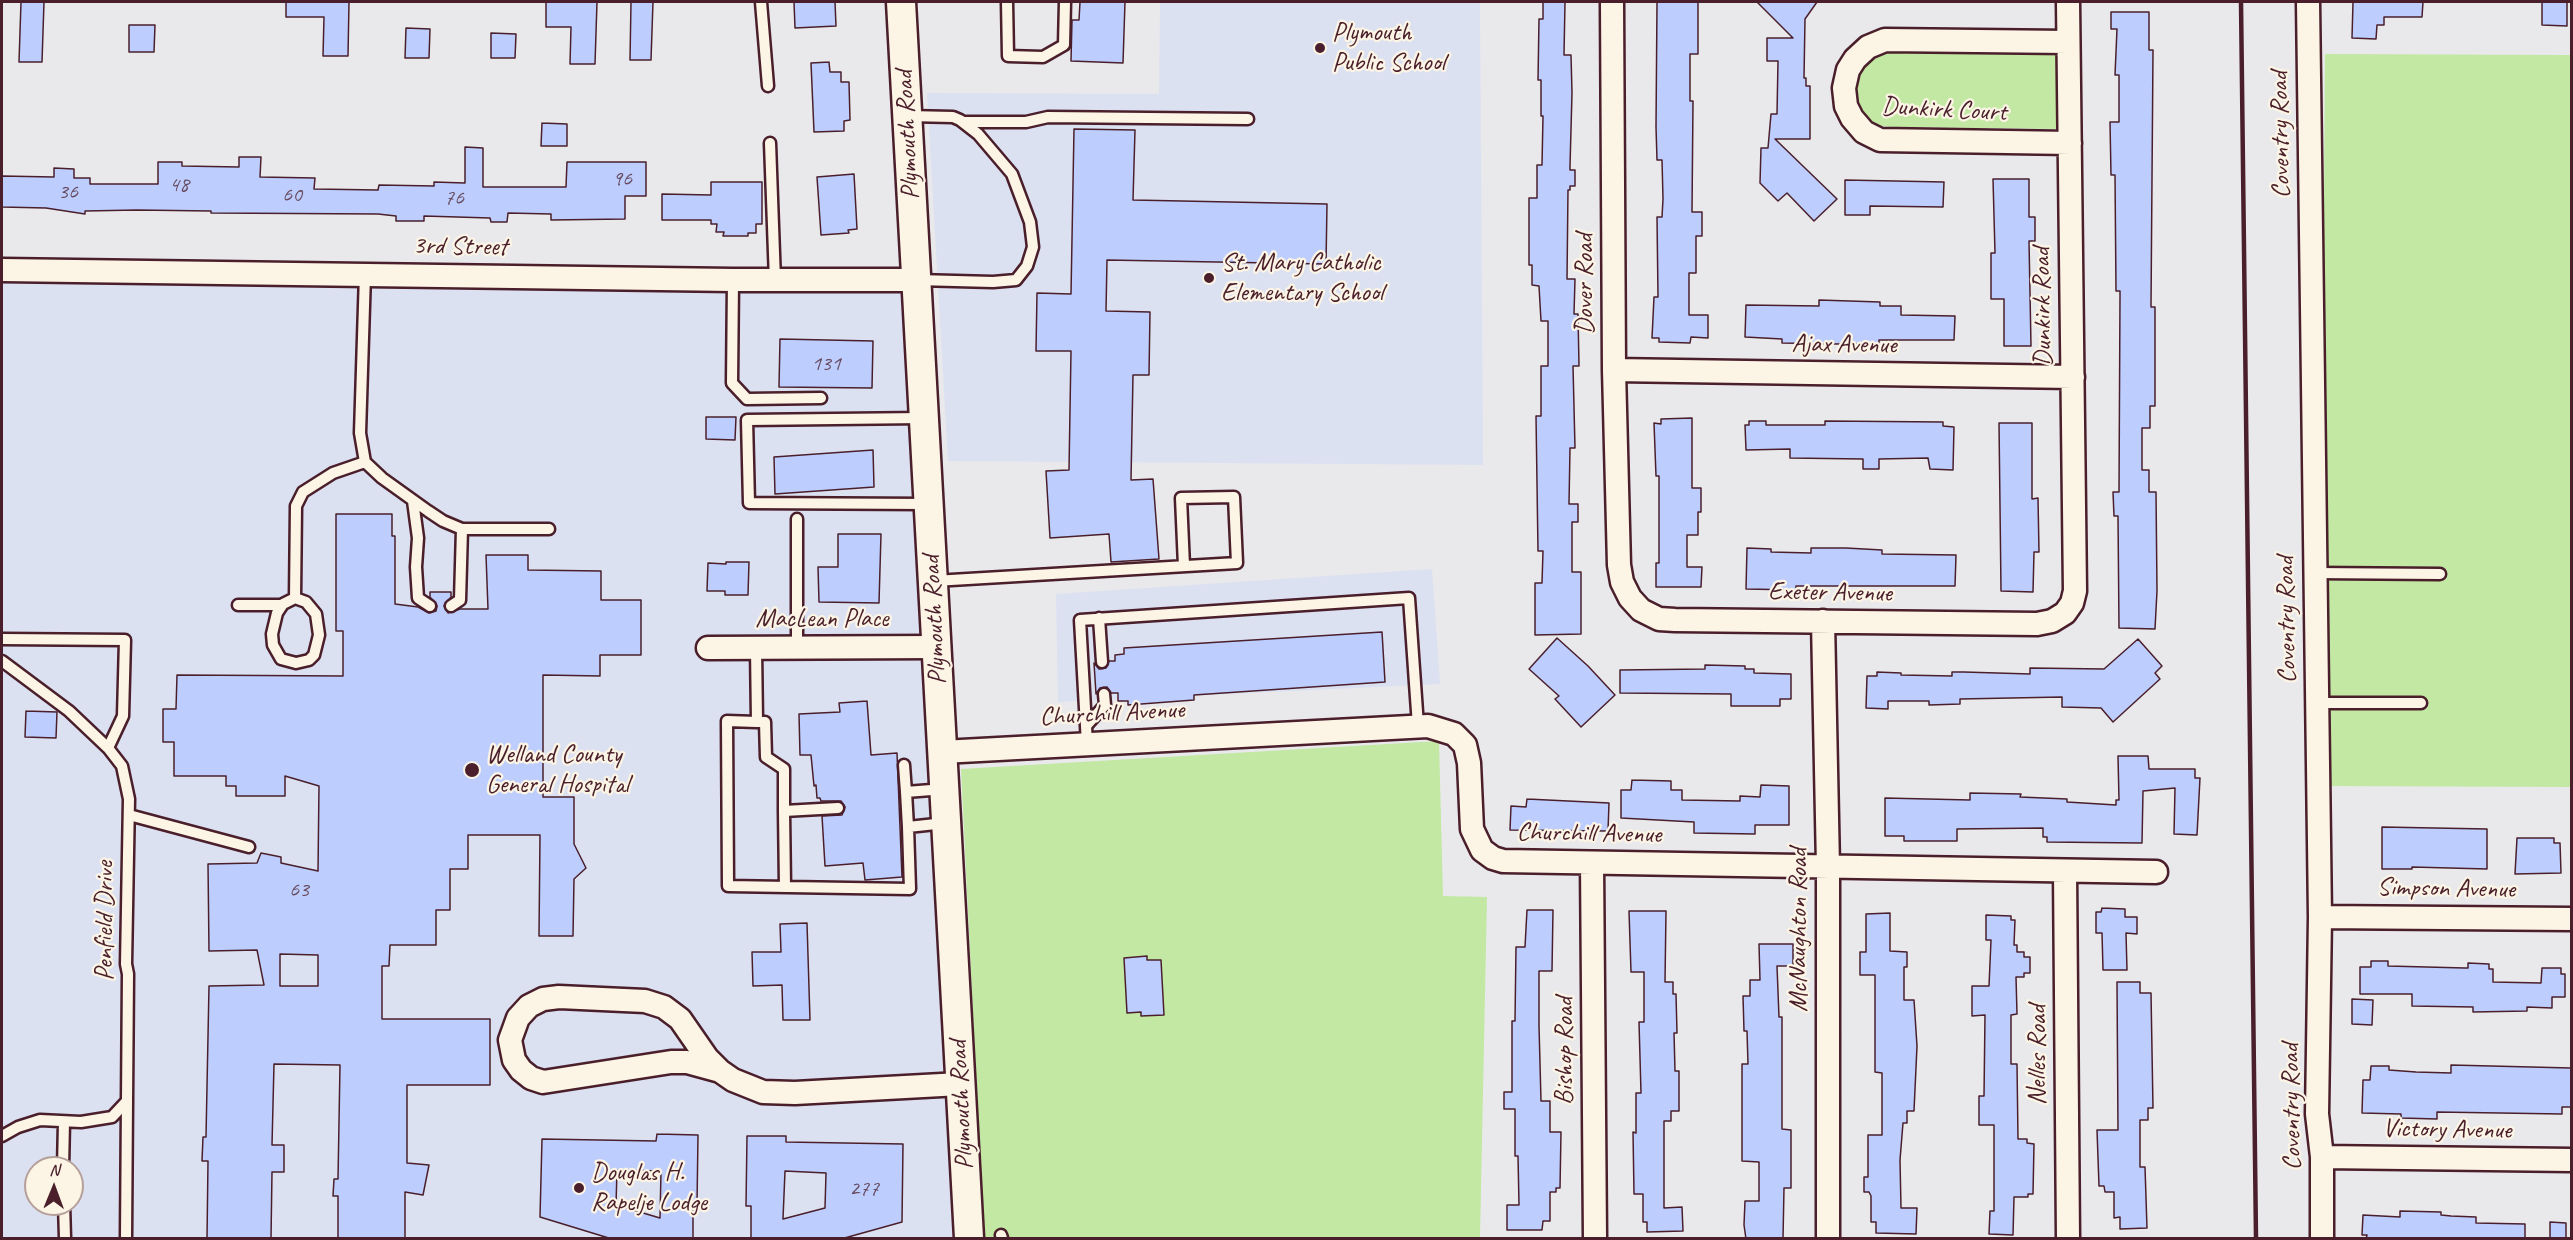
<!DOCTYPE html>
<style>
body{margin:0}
#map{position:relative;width:2573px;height:1240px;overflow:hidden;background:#e9e9ec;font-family:Caveat,sans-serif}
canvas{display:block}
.frame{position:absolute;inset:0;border:3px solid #4a1f2b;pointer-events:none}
.north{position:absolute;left:24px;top:1156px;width:60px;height:60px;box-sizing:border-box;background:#fcf5e5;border:2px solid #b59f9b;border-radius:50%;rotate:1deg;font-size:16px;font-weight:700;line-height:24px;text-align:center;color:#4a1f2b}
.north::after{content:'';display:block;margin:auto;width:21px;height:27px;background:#4a1f2b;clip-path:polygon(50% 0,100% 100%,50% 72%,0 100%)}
</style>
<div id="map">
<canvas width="2573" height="1240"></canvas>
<div class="frame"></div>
<div class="north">N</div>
</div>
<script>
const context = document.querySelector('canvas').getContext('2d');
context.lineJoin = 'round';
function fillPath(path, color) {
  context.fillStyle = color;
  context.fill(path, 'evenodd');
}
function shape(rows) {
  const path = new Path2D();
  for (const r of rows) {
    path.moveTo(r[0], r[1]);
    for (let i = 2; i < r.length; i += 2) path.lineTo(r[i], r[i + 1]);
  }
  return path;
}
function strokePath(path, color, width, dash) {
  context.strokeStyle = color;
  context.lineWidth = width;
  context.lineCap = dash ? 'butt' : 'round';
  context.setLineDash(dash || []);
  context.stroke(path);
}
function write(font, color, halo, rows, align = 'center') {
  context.font = font + ' Caveat,sans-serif';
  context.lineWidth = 4.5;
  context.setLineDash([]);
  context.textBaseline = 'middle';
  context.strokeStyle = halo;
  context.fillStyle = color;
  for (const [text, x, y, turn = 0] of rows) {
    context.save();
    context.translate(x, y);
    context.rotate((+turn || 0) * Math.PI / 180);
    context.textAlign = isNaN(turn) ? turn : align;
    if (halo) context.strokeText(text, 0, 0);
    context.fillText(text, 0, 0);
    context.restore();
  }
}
const built = shape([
 [1160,2,1480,2,1483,465,948,461,927,93,1159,94],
 [2,270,916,280,969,1238,2,1238],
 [36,1168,72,1168,72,1204,36,1204],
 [1432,569,1440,684,1058,702,1056,594]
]);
const green = shape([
 [1888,51,2056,53,2057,129,1890,127,1870,124,1862,115,1857,104,1858,75,1864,61,1874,53],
 [2325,54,2571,55,2571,787,2320,786],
 [1439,741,1443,896,1487,897,1480,1238,984,1238,961,769]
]);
const building = shape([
 [21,2,44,2,42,62,19,62,21,2],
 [286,2,349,2,348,56,323,56,324,17,286,17,286,2],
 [546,2,597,2,595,64,570,64,571,27,546,27,546,2],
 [631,2,653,2,651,60,630,60,631,2],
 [794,2,835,2,836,26,795,28,794,2],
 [1080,2,1125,2,1123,63,1071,61,1072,20,1079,20,1080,2],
 [1543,2,1565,2,1564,55,1571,55,1572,93,1570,166,1570,170,1575,170,1575,186,1570,186,1570,190,1568,190,1567,279,1575,279,1574,314,1578,314,1579,366,1573,366,1575,448,1570,448,1569,504,1578,504,1578,522,1572,522,1572,572,1581,572,1581,634,1535,635,1535,583,1542,583,1543,551,1538,551,1536,416,1541,416,1541,366,1548,366,1548,321,1541,321,1539,286,1532,285,1532,265,1529,265,1529,198,1537,198,1537,165,1542,165,1543,116,1541,116,1541,80,1538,80,1539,19,1543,19,1543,2],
 [1657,2,1698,2,1698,54,1690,54,1690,101,1693,101,1692,212,1702,212,1702,236,1696,236,1696,273,1689,273,1689,315,1708,315,1708,338,1691,337,1690,343,1659,342,1659,338,1652,338,1654,297,1658,297,1657,217,1662,217,1663,199,1662,160,1657,160,1656,127,1657,2],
 [1757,2,1817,2,1805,19,1804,78,1806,78,1806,86,1810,86,1810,139,1775,139,1837,199,1814,221,1787,193,1778,201,1760,183,1761,148,1768,148,1771,114,1777,114,1778,61,1767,61,1767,38,1793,38,1757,2],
 [2353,2,2423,2,2422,17,2384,17,2384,25,2377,25,2376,39,2352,38,2353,2],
 [2542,2,2567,2,2567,26,2542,25,2542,2],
 [2111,12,2149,12,2149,50,2153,50,2151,307,2155,307,2155,406,2150,406,2150,428,2142,428,2142,470,2149,470,2149,492,2156,492,2157,591,2155,629,2119,628,2118,516,2114,516,2113,492,2119,492,2120,296,2120,291,2116,291,2115,175,2111,175,2110,122,2119,122,2119,75,2115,75,2117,29,2111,29,2111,12],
 [129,25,155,25,154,52,129,52,129,25],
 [406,28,430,29,429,58,405,58,406,28],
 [491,33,516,34,515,58,491,58,491,33],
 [829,62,830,72,841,72,841,82,849,82,850,120,844,121,844,131,814,132,811,63,829,62],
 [542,123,567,124,567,146,541,146,542,123],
 [1074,129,1135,130,1133,200,1327,204,1326,264,1107,260,1106,311,1150,312,1149,375,1133,375,1131,480,1153,479,1159,559,1111,562,1109,534,1050,538,1046,471,1069,470,1071,351,1036,351,1037,293,1071,294,1074,129],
 [465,147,483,148,483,187,566,187,567,162,646,162,646,196,625,196,625,219,551,220,551,214,508,213,507,222,491,222,490,218,424,216,424,221,396,221,396,216,378,214,211,213,211,211,137,210,85,211,85,214,46,208,2,207,2,176,54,177,54,168,74,169,74,178,90,178,90,184,158,184,158,162,182,162,182,166,239,167,239,157,261,157,260,177,315,178,314,189,378,190,379,185,434,186,434,182,465,183,465,147],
 [854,174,857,229,848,230,849,233,821,235,817,177,854,174],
 [1993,179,2029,179,2029,217,2035,217,2035,241,2029,241,2031,346,2004,346,2004,299,1991,299,1991,253,1995,253,1993,179],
 [1845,180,1944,182,1943,207,1870,206,1870,215,1845,215,1845,180],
 [711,182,762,182,762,224,756,224,756,233,748,233,748,236,723,236,724,232,716,232,717,224,711,224,711,220,662,220,662,194,711,195,711,182],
 [1819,300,1880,302,1880,306,1901,306,1901,315,1955,316,1954,340,1879,340,1879,344,1839,344,1782,343,1782,339,1745,337,1746,305,1819,306,1819,300],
 [780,339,873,341,872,388,779,387,780,339],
 [706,417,736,417,735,440,706,439,706,417],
 [1692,418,1692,488,1701,488,1701,512,1698,512,1698,535,1687,535,1687,567,1702,567,1701,587,1656,587,1656,563,1659,563,1659,476,1656,476,1654,423,1661,424,1661,419,1692,418],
 [1749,421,1766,421,1766,425,1825,425,1825,421,1943,422,1943,426,1954,427,1953,470,1930,469,1928,458,1879,459,1879,469,1863,469,1863,459,1790,458,1790,449,1746,450,1745,425,1749,425,1749,421],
 [1999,423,2032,423,2032,499,2038,498,2039,552,2034,552,2033,592,2001,591,1999,423],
 [873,450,874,487,775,494,774,457,873,450],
 [336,514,392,514,392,536,395,536,395,604,418,607,429,613,436,611,437,606,430,597,430,592,451,592,451,597,444,606,448,613,460,609,488,609,486,555,528,555,528,570,601,571,601,600,641,600,641,655,600,655,600,676,543,675,543,797,574,797,574,844,586,868,574,879,573,936,539,936,540,835,468,835,468,869,450,869,450,910,436,910,436,945,390,945,389,966,382,966,382,1019,490,1019,490,1085,407,1085,407,1163,429,1165,423,1195,405,1192,405,1239,338,1239,338,1196,333,1196,334,1179,338,1179,340,1065,274,1064,272,1145,284,1145,284,1172,272,1172,271,1239,207,1239,208,1161,202,1161,203,1137,206,1137,209,986,264,985,257,950,209,951,208,864,257,863,261,853,281,857,281,863,318,871,319,786,285,776,285,796,236,796,236,786,226,786,226,776,174,776,174,742,163,742,163,709,176,709,177,675,343,676,343,631,336,631,336,514],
 [280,954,318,955,318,986,280,986,280,954],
 [838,534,881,534,879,603,819,602,818,567,838,567,838,534],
 [1747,548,1771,549,1771,552,1811,553,1811,548,1846,548,1882,550,1882,554,1956,555,1955,586,1796,586,1796,590,1746,589,1747,548],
 [726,562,749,562,748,595,725,595,725,591,707,591,708,563,726,564,726,562],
 [1382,632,1385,682,1194,695,1194,700,1128,705,1128,701,1118,701,1118,693,1111,693,1107,687,1100,688,1096,694,1094,663,1099,669,1106,668,1109,661,1115,661,1115,655,1124,654,1124,648,1382,632],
 [1557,638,1588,666,1615,695,1581,727,1555,699,1559,696,1529,669,1557,638],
 [2138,639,2162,666,2155,673,2160,679,2113,722,2101,708,2062,707,2062,697,1960,699,1960,704,1929,705,1929,701,1888,701,1888,709,1866,708,1867,676,1877,676,1877,672,1901,673,1901,675,1952,676,1952,672,1964,672,2030,674,2030,668,2104,669,2138,639],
 [1705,665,1745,666,1745,669,1754,669,1754,673,1791,674,1791,699,1780,699,1780,706,1731,706,1731,694,1620,693,1620,670,1705,669,1705,665],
 [867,701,871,755,897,753,902,877,865,880,863,863,825,866,822,816,842,815,845,807,841,801,821,801,820,798,817,798,816,785,814,786,811,755,800,755,799,714,840,712,839,703,867,701],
 [26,711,57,712,56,738,25,737,26,711],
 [2118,756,2148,756,2149,769,2195,769,2195,778,2200,778,2197,835,2174,834,2175,788,2143,791,2142,843,2047,842,2047,837,2043,837,2043,828,1957,829,1957,841,1904,841,1904,836,1885,836,1885,798,1970,800,1970,793,2021,794,2020,797,2067,799,2067,802,2116,805,2116,800,2119,800,2118,756],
 [1632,780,1671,781,1671,790,1682,790,1682,800,1740,801,1740,796,1760,797,1761,785,1789,786,1789,825,1755,825,1755,834,1694,833,1694,822,1621,818,1621,790,1631,790,1632,780],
 [1527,799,1609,803,1608,831,1510,830,1511,806,1526,807,1527,799],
 [2382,827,2487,829,2487,869,2412,867,2412,869,2382,869,2382,827],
 [2517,838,2554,838,2554,843,2560,843,2561,873,2515,874,2517,838],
 [2102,908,2125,909,2125,917,2137,917,2137,934,2126,933,2127,970,2103,970,2102,933,2096,933,2096,912,2101,912,2102,908],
 [1527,910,1553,910,1552,971,1539,971,1539,1026,1541,1101,1550,1101,1550,1132,1561,1132,1560,1188,1556,1188,1556,1192,1550,1192,1550,1221,1543,1221,1542,1230,1507,1230,1507,1205,1519,1205,1518,1156,1515,1156,1515,1109,1504,1109,1504,1092,1512,1092,1512,1021,1515,1021,1516,947,1525,947,1527,910],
 [1629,911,1666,911,1665,982,1673,982,1673,994,1676,994,1677,1033,1674,1033,1675,1071,1679,1071,1679,1111,1671,1111,1671,1121,1664,1121,1664,1208,1682,1207,1683,1231,1647,1232,1647,1222,1643,1222,1643,1194,1634,1194,1633,1132,1636,1133,1636,1093,1641,1093,1639,1022,1644,1022,1644,972,1631,972,1629,911],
 [1890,913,1890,951,1907,952,1907,967,1904,967,1904,1000,1914,1000,1917,1046,1914,1111,1907,1111,1907,1123,1903,1123,1900,1160,1901,1208,1917,1208,1916,1234,1876,1233,1876,1222,1871,1222,1871,1196,1869,1192,1864,1192,1864,1177,1868,1177,1868,1135,1882,1135,1882,1073,1875,1072,1875,975,1860,975,1860,952,1866,952,1866,914,1890,913],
 [1986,915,2011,916,2011,920,2015,920,2014,945,2017,945,2017,952,2024,952,2024,957,2030,957,2030,973,2024,973,2024,977,2016,977,2017,1014,2011,1015,2011,1064,2017,1064,2018,1139,2027,1139,2027,1143,2034,1144,2033,1194,2028,1194,2028,1197,2014,1197,2013,1235,1989,1234,1990,1211,1994,1211,1994,1125,1979,1125,1979,1096,1984,1096,1985,1015,1972,1016,1972,986,1989,986,1991,940,1986,940,1986,915],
 [807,923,810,1020,783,1020,782,985,753,986,752,952,781,952,780,924,807,923],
 [1759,944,1793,944,1793,966,1777,966,1779,1017,1782,1017,1782,1129,1791,1130,1791,1188,1784,1188,1783,1239,1746,1239,1744,1225,1745,1201,1759,1201,1759,1162,1742,1161,1742,1064,1748,1064,1747,1031,1744,1031,1743,996,1750,996,1750,980,1760,980,1759,944],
 [1147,956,1147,960,1161,960,1164,1015,1141,1016,1141,1012,1127,1013,1124,958,1147,956],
 [2371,961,2388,961,2388,966,2465,968,2468,968,2468,963,2489,964,2489,969,2493,969,2493,982,2541,983,2542,968,2561,968,2561,974,2565,974,2565,997,2552,997,2552,1008,2527,1007,2527,1011,2473,1012,2473,1007,2412,1006,2412,994,2360,994,2360,967,2371,967,2371,961],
 [2117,982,2140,982,2140,993,2151,993,2153,1108,2148,1108,2148,1120,2140,1120,2140,1167,2145,1167,2147,1228,2120,1229,2120,1217,2114,1218,2114,1192,2105,1192,2104,1186,2099,1186,2097,1130,2118,1130,2117,982],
 [2352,999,2373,1000,2372,1025,2352,1024,2352,999],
 [2451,1065,2571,1068,2571,1107,2562,1107,2562,1114,2437,1112,2437,1119,2401,1118,2401,1114,2362,1113,2363,1080,2370,1080,2371,1066,2389,1066,2389,1070,2416,1072,2451,1073,2451,1065],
 [657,1134,698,1135,697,1205,693,1205,693,1239,612,1239,540,1217,542,1139,656,1141,657,1134],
 [617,1170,661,1171,660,1218,616,1205,617,1170],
 [747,1136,786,1136,786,1142,903,1144,902,1222,841,1239,751,1239,751,1206,746,1206,747,1136],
 [785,1171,826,1173,825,1208,783,1219,785,1171],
 [2400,1211,2441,1212,2441,1215,2451,1216,2476,1217,2476,1223,2525,1224,2525,1239,2366,1239,2367,1235,2362,1235,2363,1215,2400,1217,2400,1211],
 [2550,1222,2566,1223,2566,1239,2550,1239,2550,1222]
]);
const service = shape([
 [761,2,768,86],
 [1007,2,1008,56,1043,57,1064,45,1065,2],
 [908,116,953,117,960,120,978,134,1012,174,1030,222,1033,247,1027,266,1016,280,993,282,917,280],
 [963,122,1026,122,1048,117,1248,119],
 [770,143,775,281],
 [365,274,360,433,365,462,382,478,428,511,443,521,462,529,549,529],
 [733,280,732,383,747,399,821,398],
 [923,418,747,420,749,503,927,504],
 [413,501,418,538,416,567,418,598,430,606],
 [2315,573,2440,574],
 [934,581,1237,563,1234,497,1181,498,1184,566],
 [295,598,306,602,316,614,319,635,314,655,309,660,296,663,281,659,273,645,272,634,277,613,283,604,295,598],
 [295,598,296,506,303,492,333,473,365,462],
 [238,605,282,605],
 [451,606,460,600,462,529],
 [1099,618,1102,662],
 [2,639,125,640,123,716,108,748],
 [797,647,797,519],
 [756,648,757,722,727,721,728,886,910,889,908,827],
 [2,661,69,711,108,748,122,766,129,799,126,964,128,974,127,1101,112,1117,81,1122,40,1120,18,1127,2,1136],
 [2317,703,2421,703],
 [757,722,765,722,766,757,784,769,784,811,838,808],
 [1086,726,1105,705,1104,694],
 [1087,744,1080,620,1409,598,1418,726],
 [904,765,906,792],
 [944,789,906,792,908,827,945,823],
 [784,811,785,887],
 [129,815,249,847],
 [63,1168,64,1122],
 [64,1204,65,1238],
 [1001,1235,1002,1238],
 [126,1238,127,1101]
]);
const minor = shape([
 [1612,2,1614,370,1619,565,1622,582,1630,598,1641,610,1659,619,1675,620,2037,624,2052,621,2065,613,2072,603,2075,591,2068,2],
 [2308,2,2320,917,2317,1114,2322,1157,2322,1238],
 [2068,42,1885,40,1868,47,1855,59,1848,70,1844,88,1846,106,1852,118,1864,132,1880,140,2070,143],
 [2,270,733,280,916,280],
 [1614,370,2073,377],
 [1823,621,1828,867,1828,1238],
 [708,648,937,647],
 [942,752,1428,726,1454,734,1465,745,1469,763,1472,829,1482,850,1493,858,1503,861,2156,872],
 [1592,863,1595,1238],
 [2065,871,2068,1238],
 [2320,917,2572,919],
 [720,1071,687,1062,671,1062,543,1082,531,1078,521,1070,514,1060,510,1040,518,1018,529,1006,543,999,559,997,645,1001,664,1007,680,1019,707,1058,720,1071,733,1080,763,1092,795,1093,960,1084],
 [2322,1157,2572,1160]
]);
const tertiary = shape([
 [901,2,969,1238]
]);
const rail = shape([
 [2241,2,2256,1238]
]);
const markers = [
 [1320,48,6,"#4a1f2b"],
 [1209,278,6,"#4a1f2b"],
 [472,770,8,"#4a1f2b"],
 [579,1188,6,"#4a1f2b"]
];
const numberNames = [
 ["96",622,179],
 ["48",179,185],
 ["36",68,192],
 ["60",292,195],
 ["76",454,198],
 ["131",826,364],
 ["63",299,890],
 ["277",864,1189]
];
const poiNames = [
 ["Plymouth",1332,33],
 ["Public School",1332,63],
 ["St. Mary Catholic",1221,263],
 ["Elementary School",1221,293],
 ["Welland County",486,755],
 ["General Hospital",486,785],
 ["Douglas H.",591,1173],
 ["Rapelje Lodge",591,1203]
];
const streetNames = [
 ["Dunkirk Court",1944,110,3],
 ["Plymouth Road",908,135,-93],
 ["Coventry Road",2281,135,-91],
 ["3rd Street",460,247,1],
 ["Dover Road",1585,284,-90],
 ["Dunkirk Road",2043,307,-91],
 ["Ajax Avenue",1844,345,1],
 ["Exeter Avenue",1830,593,1],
 ["MacLean Place",822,619],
 ["Plymouth Road",935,620,-93],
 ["Coventry Road",2287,620,-91],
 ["Churchill Avenue",1112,714,-3],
 ["Churchill Avenue",1589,834,1],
 ["Simpson Avenue",2446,889,1],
 ["Penfield Drive",105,921,-90],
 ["McNaughton Road",1799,930,-90],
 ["Bishop Road",1565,1051,-90],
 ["Nelles Road",2038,1055,-90],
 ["Plymouth Road",962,1105,-93],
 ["Coventry Road",2292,1107,-91],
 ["Victory Avenue",2447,1130,1]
];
fillPath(built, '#dce1f1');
fillPath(green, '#c2e8a3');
fillPath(building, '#bdcefe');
strokePath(building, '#4a1f2b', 1.5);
strokePath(service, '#4a1f2b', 15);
strokePath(minor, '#4a1f2b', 27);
strokePath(tertiary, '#4a1f2b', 33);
strokePath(service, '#fcf5e5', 10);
strokePath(minor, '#fcf5e5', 22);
strokePath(tertiary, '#fcf5e5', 28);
strokePath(rail, '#4a1f2b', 4.5);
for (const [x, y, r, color] of markers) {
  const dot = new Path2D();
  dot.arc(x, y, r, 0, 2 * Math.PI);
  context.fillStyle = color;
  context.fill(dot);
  strokePath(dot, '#fcf5e5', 2);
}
write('22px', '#674b60', null, numberNames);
write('26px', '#4a1f2b', '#fcf5e5', poiNames, 'left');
write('26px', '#4a1f2b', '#fcf5e5', streetNames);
</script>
